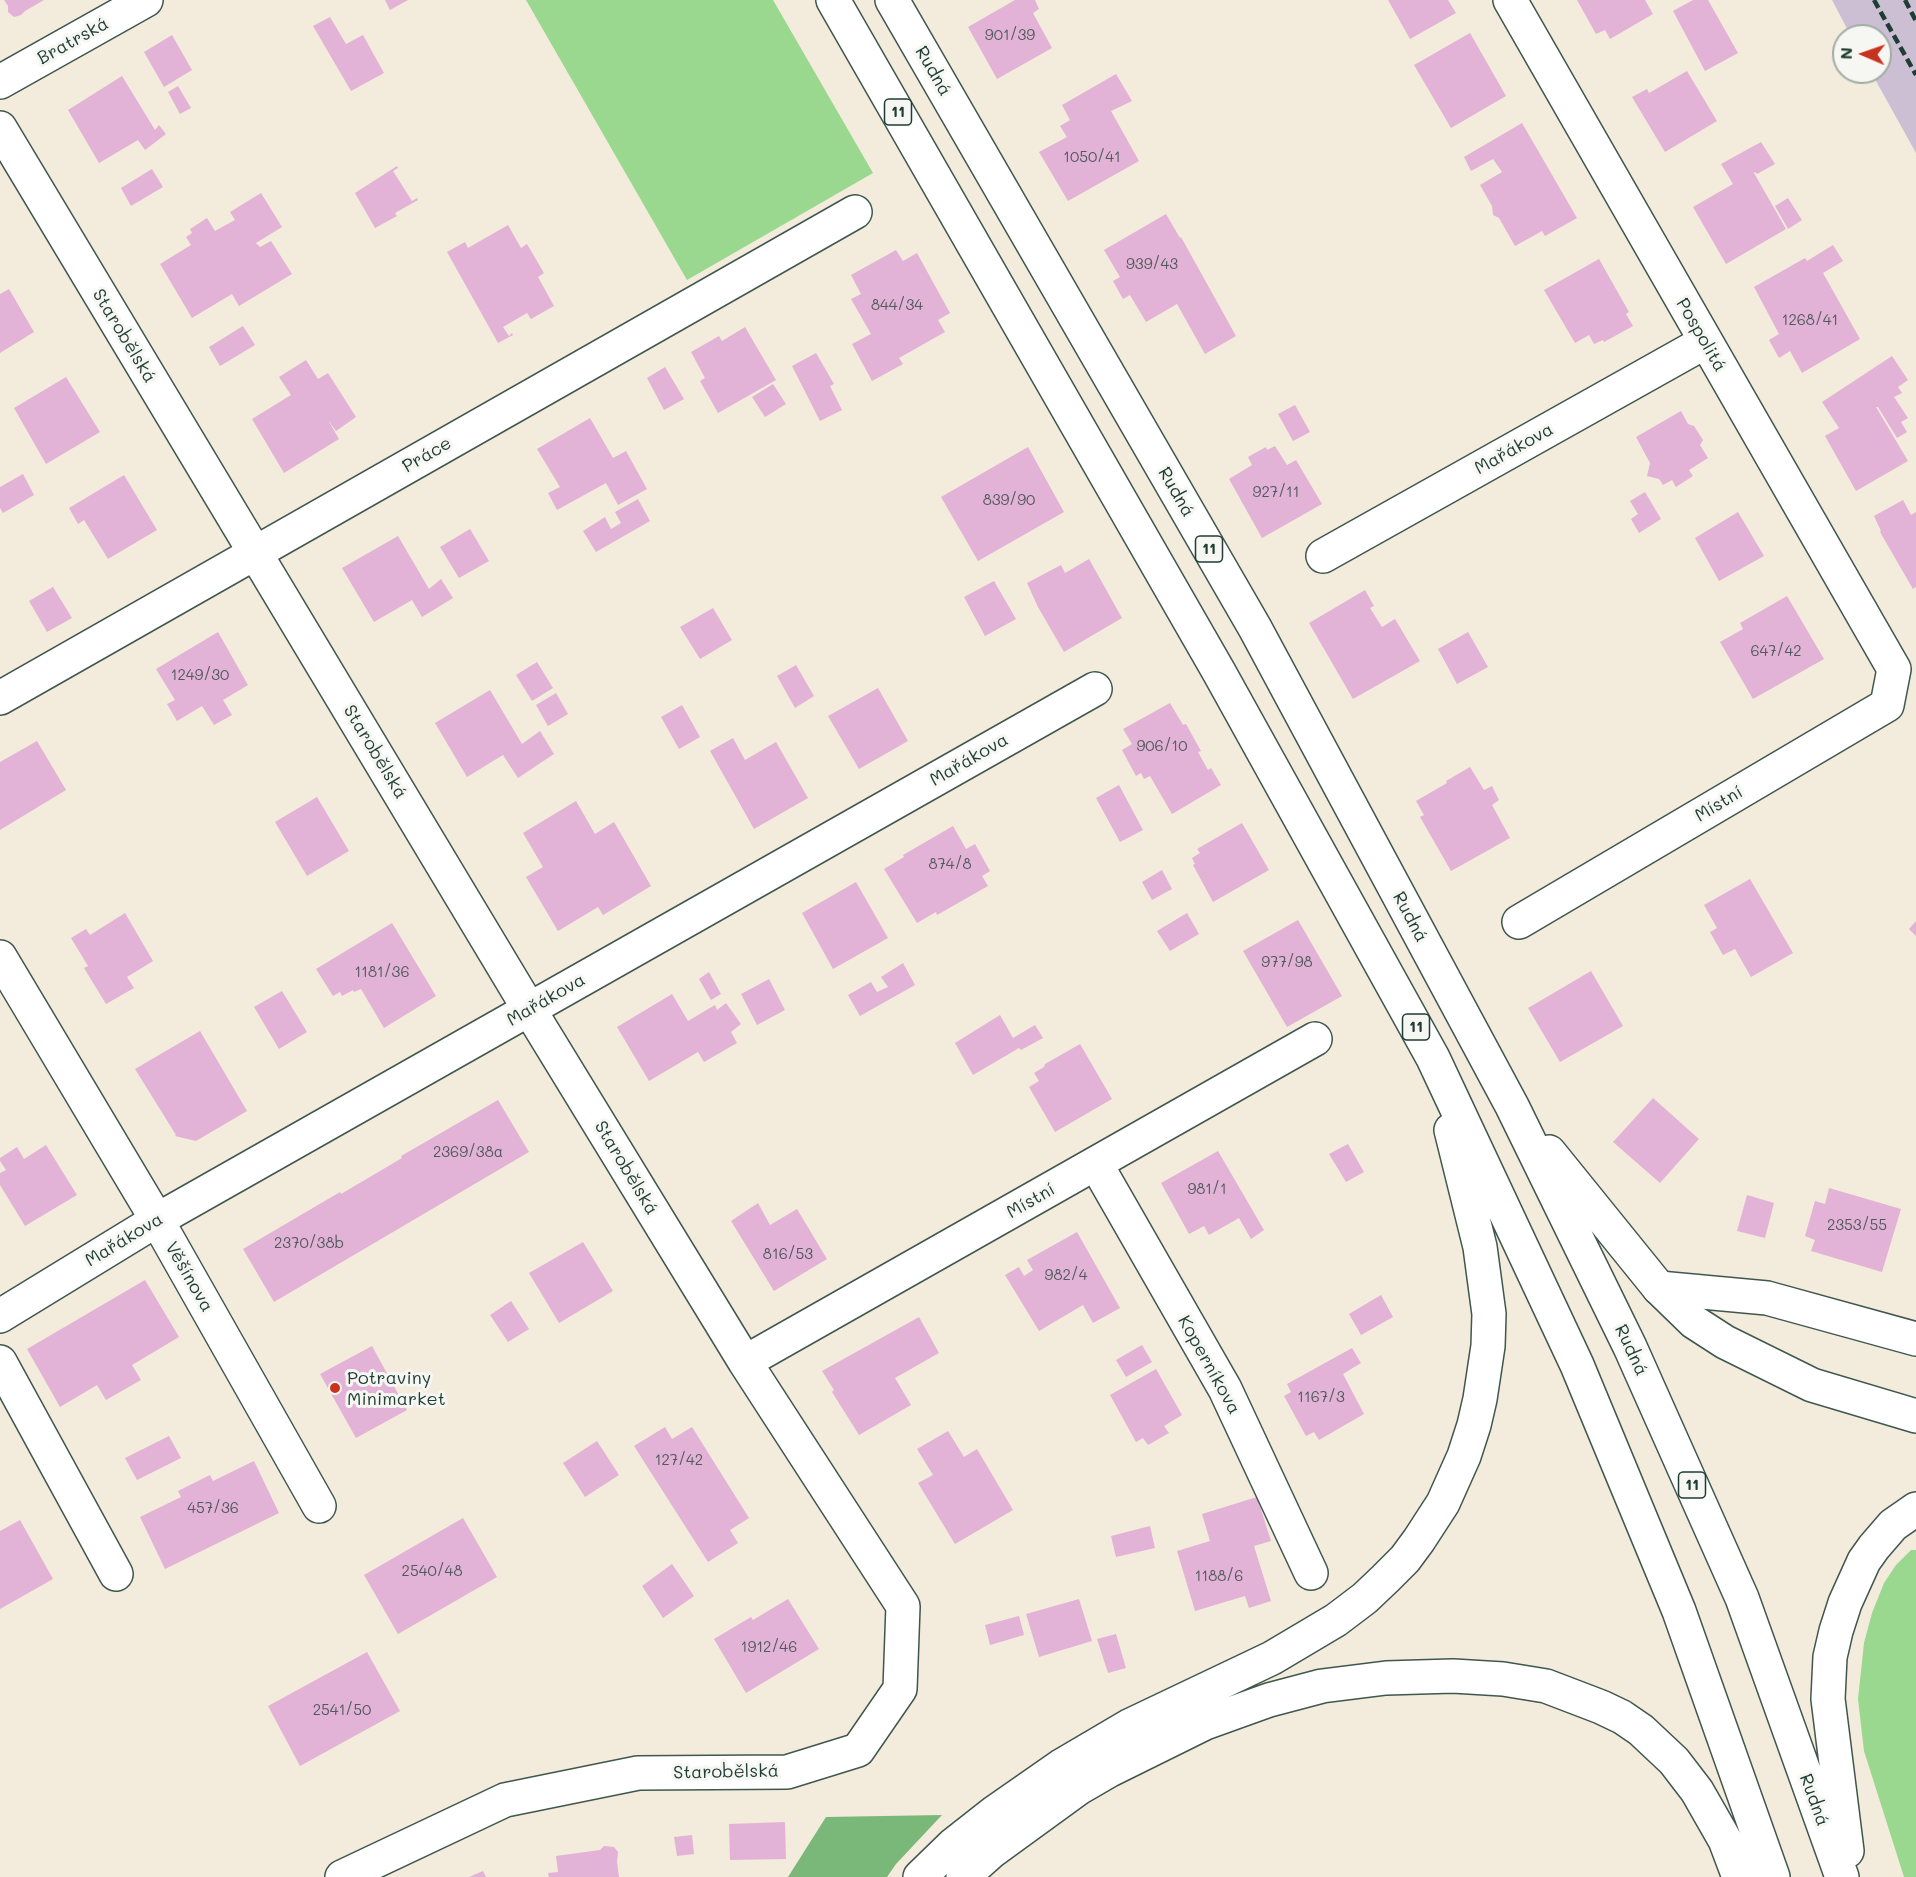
<!DOCTYPE html>
<meta charset="utf-8">
<style>
body{margin:0}
#map{position:relative;width:1916px;height:1877px;overflow:hidden;background:#f3ebdb;font-family:Mali,sans-serif}
canvas{display:block}
.north{position:absolute;left:1832px;top:24px;width:60px;height:60px;box-sizing:border-box;background:#f6f6f2;border:2px solid #a0aca6;border-radius:50%;rotate:272deg;font-size:16px;font-weight:700;line-height:24px;text-align:center;color:#1f3d34}
.north::after{content:'';display:block;margin:auto;width:21px;height:27px;background:#c8321e;clip-path:polygon(50% 0,100% 100%,50% 72%,0 100%)}
</style>
<div id="map">
<canvas width="1916" height="1877"></canvas>
<div class="north">N</div>
</div>
<script>
const context = document.querySelector('canvas').getContext('2d');
context.lineJoin = 'round';
function fillPath(path, color) {
  context.fillStyle = color;
  context.fill(path, 'evenodd');
}
function shape(rows) {
  const path = new Path2D();
  for (const r of rows) {
    path.moveTo(r[0], r[1]);
    for (let i = 2; i < r.length; i += 2) path.lineTo(r[i], r[i + 1]);
  }
  return path;
}
function strokePath(path, color, width, dash) {
  context.strokeStyle = color;
  context.lineWidth = width;
  context.lineCap = dash ? 'butt' : 'round';
  context.setLineDash(dash || []);
  context.stroke(path);
}
function write(font, color, halo, rows, align = 'center') {
  context.font = font + ' Mali,sans-serif';
  context.lineWidth = 6;
  context.setLineDash([]);
  context.textBaseline = 'middle';
  context.strokeStyle = halo;
  context.fillStyle = color;
  for (const [text, x, y, turn = 0] of rows) {
    context.save();
    context.translate(x, y);
    context.rotate((+turn || 0) * Math.PI / 180);
    context.textAlign = isNaN(turn) ? turn : align;
    if (halo) context.strokeText(text, 0, 0);
    context.fillText(text, 0, 0);
    context.restore();
  }
}
const industrial = shape([
 [1832,0,1916,0,1916,153,1871,72,1880,72,1880,36,1851,36]
]);
const green = shape([
 [526,0,773,0,873,173,687,280],
 [1911,1550,1916,1550,1916,1877,1904,1877,1864,1751,1858,1699,1864,1643,1872,1613,1884,1583,1896,1565]
]);
const forest = shape([
 [942,1815,896,1864,887,1877,788,1877,826,1817]
]);
const building = shape([
 [4,0,44,0,25,11,21,15,14,17,8,12,8,6],
 [385,0,408,0,390,10],
 [1015,0,1035,0,1039,9,1033,13,1052,48,997,79,968,27],
 [1388,0,1448,0,1456,13,1410,39],
 [1577,0,1645,0,1653,14,1610,39,1605,30,1596,34],
 [1693,0,1708,0,1738,53,1705,71,1673,11],
 [330,17,346,44,363,35,384,73,351,91,313,26],
 [1470,33,1506,96,1451,128,1414,65],
 [172,35,192,70,164,87,144,52],
 [1687,71,1717,121,1665,152,1632,97,1647,89,1649,93],
 [1116,74,1132,101,1111,111,1139,161,1068,201,1039,152,1067,137,1060,126,1070,120,1062,105],
 [122,76,155,130,159,125,166,134,145,150,138,140,99,163,68,110],
 [178,86,191,108,180,114,168,92],
 [1522,123,1577,218,1545,236,1542,231,1515,246,1499,218,1493,215,1492,206,1480,185,1502,172,1493,159,1471,171,1464,157],
 [1761,142,1775,164,1757,174,1755,172,1754,173,1786,229,1726,264,1693,207,1733,184,1721,164],
 [397,166,398,168,393,171,412,201,417,198,418,200,395,213,397,216,375,228,355,193],
 [152,169,163,187,131,206,121,188],
 [261,193,282,227,256,243,260,247,271,241,292,274,239,306,232,294,192,318,160,264,191,245,186,237,192,233,190,229,207,218,215,231,235,220,230,212],
 [1788,198,1802,220,1788,229,1775,206],
 [1166,214,1180,238,1181,237,1236,336,1205,354,1177,304,1146,322,1130,295,1123,299,1113,281,1120,277,1104,250],
 [508,225,521,248,527,244,544,273,538,277,554,306,531,319,527,313,503,327,509,336,512,333,513,335,498,343,447,252,465,242,468,248],
 [1833,245,1843,261,1823,273,1860,339,1802,373,1790,351,1779,358,1769,340,1779,334,1754,287,1805,258,1807,261],
 [896,250,903,261,917,253,950,313,938,320,945,332,899,358,903,364,872,381,852,344,871,334,851,299,861,294,851,275],
 [1599,259,1629,312,1626,314,1633,326,1604,342,1603,340,1594,344,1589,335,1575,343,1544,290],
 [9,289,34,332,0,353,0,294],
 [243,326,255,345,220,366,209,347],
 [745,327,776,380,718,413,700,381,705,378,691,352,719,336,722,341],
 [816,353,834,384,830,386,842,410,820,421,792,366],
 [1892,356,1908,380,1898,387,1902,393,1894,397,1908,418,1901,422,1907,432,1897,438,1878,407,1876,407,1908,461,1856,491,1825,436,1839,428,1822,402],
 [306,360,318,379,328,373,356,417,336,431,328,420,339,439,284,473,252,419,291,395,279,377],
 [665,367,684,399,664,410,647,378],
 [66,377,100,432,46,464,14,408],
 [773,384,786,404,765,417,752,397],
 [1295,405,1310,432,1293,441,1278,414],
 [1681,411,1688,424,1694,426,1703,440,1700,445,1708,458,1689,470,1693,476,1676,487,1672,480,1663,485,1659,479,1647,476,1650,463,1636,437],
 [590,418,613,458,626,451,647,489,618,505,606,483,557,510,548,493,560,487,537,449],
 [1275,446,1287,465,1296,460,1322,504,1262,538,1229,479,1252,465,1248,457,1266,447,1267,450],
 [1028,447,1064,512,978,561,941,497],
 [23,474,34,495,3,513,0,508,0,487],
 [124,475,157,530,108,559,84,520,78,524,69,508],
 [1645,492,1661,519,1639,533,1631,519,1638,514,1630,501],
 [638,499,650,521,596,552,583,531,605,517,611,529,621,523,615,512],
 [1903,500,1911,515,1916,512,1916,587,1913,589,1880,532,1881,531,1874,516],
 [1738,512,1764,556,1719,581,1695,538],
 [470,529,489,561,459,578,440,547],
 [398,536,429,589,441,579,453,598,422,617,412,600,374,622,342,568],
 [1089,559,1122,618,1064,652,1038,607,1027,583,1061,565,1065,573],
 [994,581,1016,619,985,636,964,597],
 [53,587,72,618,47,632,29,601],
 [1365,590,1374,606,1370,608,1382,627,1395,619,1420,661,1353,699,1309,623],
 [1787,596,1824,659,1753,699,1720,642,1743,629,1740,623],
 [713,608,732,640,700,659,680,627],
 [218,632,248,685,223,700,232,715,214,725,202,706,177,721,167,704,175,700,156,669],
 [1468,632,1488,667,1457,684,1438,649],
 [537,662,553,688,532,701,516,675],
 [796,665,814,696,795,708,777,676],
 [878,688,908,741,859,769,828,716],
 [490,690,522,744,540,731,554,754,518,778,503,755,467,777,435,723],
 [556,693,568,714,548,726,536,705],
 [1170,703,1183,725,1186,724,1201,751,1198,752,1208,770,1211,768,1221,785,1172,814,1150,776,1144,779,1141,773,1136,776,1122,750,1132,744,1123,729],
 [682,705,700,737,679,749,661,717],
 [733,738,745,760,776,742,808,798,754,829,710,751],
 [37,741,66,790,0,830,0,762],
 [1470,767,1484,790,1492,786,1499,800,1492,805,1510,838,1451,871,1420,817,1424,815,1416,801,1447,783,1446,781],
 [1119,785,1143,830,1120,842,1096,798],
 [317,797,349,851,307,876,275,822],
 [576,801,595,834,614,822,651,886,603,915,598,907,558,931,526,877,543,867,523,833],
 [1242,823,1269,870,1213,902,1193,865,1195,864,1192,858,1200,853,1197,849],
 [953,826,966,849,975,844,990,871,982,876,988,886,937,915,936,912,917,923,884,869,904,857,903,855],
 [1162,870,1172,889,1152,900,1142,882],
 [1750,879,1793,953,1751,977,1735,949,1723,955,1710,932,1717,928,1704,905],
 [856,882,888,938,833,969,802,913],
 [125,913,153,961,127,977,134,988,106,1004,84,968,88,966,71,938,86,929,90,935],
 [1187,913,1199,934,1170,951,1157,931],
 [1298,920,1342,996,1287,1027,1243,951],
 [1916,921,1916,936,1909,929],
 [392,923,436,996,384,1028,361,989,354,992,353,990,342,996,340,992,333,996,316,969],
 [903,963,915,985,860,1016,848,995,871,982,877,992,888,987,881,977],
 [1591,971,1623,1026,1560,1062,1528,1008],
 [709,972,721,994,711,1000,699,979],
 [769,979,785,1010,757,1025,741,994],
 [282,991,307,1032,279,1049,254,1007],
 [672,994,688,1021,715,1005,717,1010,726,1003,741,1024,731,1032,737,1043,704,1062,698,1052,649,1081,617,1027],
 [1000,1015,1013,1038,1035,1025,1043,1038,1021,1050,1019,1048,973,1075,955,1043],
 [200,1031,247,1111,196,1141,175,1136,176,1135,135,1069],
 [1080,1044,1112,1099,1055,1132,1029,1087,1039,1081,1034,1073,1044,1067,1045,1064],
 [1653,1098,1699,1139,1660,1183,1613,1142],
 [498,1100,529,1152,274,1302,243,1249,340,1192,341,1194,402,1158,401,1156],
 [1348,1144,1364,1172,1346,1182,1329,1154],
 [46,1145,77,1195,25,1226,0,1185,0,1173,6,1170,0,1161,0,1158,17,1147,24,1159],
 [1218,1151,1264,1230,1251,1239,1239,1218,1209,1235,1204,1226,1189,1234,1161,1183],
 [1829,1188,1901,1209,1882,1272,1811,1251,1815,1240,1805,1236,1815,1201,1825,1204],
 [1747,1195,1774,1203,1765,1238,1737,1231],
 [758,1203,770,1225,797,1209,827,1259,774,1291,731,1221],
 [1077,1232,1120,1308,1093,1323,1083,1305,1039,1331,1005,1275,1019,1267,1024,1276,1033,1270,1027,1260],
 [583,1242,613,1291,559,1323,529,1273],
 [145,1280,179,1337,132,1365,141,1380,106,1400,97,1385,60,1407,27,1349],
 [1381,1295,1393,1317,1361,1335,1349,1314],
 [511,1301,529,1329,508,1342,490,1315],
 [919,1317,939,1353,895,1378,911,1405,859,1435,832,1392,834,1390,822,1371],
 [1142,1345,1152,1362,1126,1377,1116,1360],
 [372,1346,407,1410,356,1438,320,1374],
 [1352,1348,1361,1363,1343,1374,1364,1414,1319,1440,1314,1432,1306,1436,1284,1396,1291,1392,1287,1384],
 [1156,1369,1182,1415,1164,1426,1169,1433,1148,1445,1143,1438,1136,1442,1110,1395],
 [665,1427,672,1439,692,1427,749,1518,730,1530,738,1543,708,1562,634,1446],
 [948,1431,964,1457,977,1449,1013,1510,955,1544,918,1483,933,1475,917,1449],
 [169,1436,181,1458,137,1480,125,1458],
 [597,1441,619,1475,585,1497,563,1463],
 [254,1461,279,1513,165,1569,140,1517,181,1497,178,1491,210,1475,213,1481],
 [1257,1497,1271,1541,1254,1546,1271,1601,1249,1608,1245,1596,1195,1611,1177,1551,1210,1541,1202,1514],
 [463,1518,497,1577,398,1634,364,1575],
 [20,1520,53,1579,0,1609,0,1531],
 [1150,1526,1155,1548,1116,1557,1111,1536],
 [672,1564,694,1596,663,1618,642,1586],
 [788,1599,819,1649,746,1693,714,1639,751,1617,753,1620],
 [1079,1599,1092,1641,1039,1657,1026,1614],
 [1019,1616,1024,1635,990,1645,985,1625],
 [1116,1634,1126,1668,1108,1673,1097,1639],
 [367,1652,400,1711,300,1766,268,1706],
 [785,1822,786,1859,730,1860,729,1824],
 [692,1835,694,1854,677,1856,674,1837],
 [604,1846,614,1847,618,1852,617,1862,619,1877,549,1877,548,1873,558,1872,556,1856,600,1850],
 [483,1871,486,1877,469,1877]
]);
const minor = shape([
 [1510,0,1894,669,1887,705,1519,922],
 [0,82,146,0],
 [0,128,529,1009,745,1362,903,1606,900,1689,858,1750,787,1772,638,1773,505,1800,342,1877],
 [1323,556,1705,342],
 [0,698,855,212],
 [0,957,157,1220,319,1506],
 [1096,1164,1225,1389,1311,1573],
 [1659,1288,1767,1298,1916,1339],
 [0,1316,157,1220,1095,689],
 [0,1362,116,1574],
 [745,1362,1315,1039]
]);
const highway = shape([
 [833,0,1219,672,1433,1058,1577,1365,1679,1611,1773,1877],
 [892,0,1255,628,1512,1106,1630,1347,1742,1598,1842,1877],
 [1549,1152,1659,1288,1694,1322,1725,1342,1812,1385,1916,1416],
 [1847,1851,1828,1699,1830,1657,1836,1631,1845,1603,1864,1561,1874,1547,1893,1525,1916,1509],
 [920,1877,953,1845,995,1812,1061,1766,1129,1726,1272,1658,1336,1620,1365,1598,1385,1579,1405,1559,1419,1540,1443,1503,1464,1456,1474,1425,1480,1399,1488,1346,1489,1314,1480,1247,1451,1130],
 [963,1877,991,1852,1079,1788,1110,1770,1205,1723,1269,1700,1322,1686,1386,1678,1453,1676,1503,1679,1546,1686,1601,1707,1622,1717,1641,1730,1674,1761,1697,1791,1725,1840,1739,1877]
]);
const rail = shape([
 [1874,0,1916,75],
 [1905,0,1916,21]
]);
const markers = [
 [335,1388,6,"#c8321e"]
];
const numberNames = [
 ["901/39",1010,35],
 ["1050/41",1092,157],
 ["939/43",1152,264],
 ["844/34",897,305],
 ["1268/41",1810,320],
 ["927/11",1276,492],
 ["839/90",1009,500],
 ["647/42",1776,651],
 ["1249/30",200,675],
 ["906/10",1162,746],
 ["874/8",950,864],
 ["977/98",1287,962],
 ["1181/36",382,972],
 ["2369/38a",468,1152],
 ["981/1",1207,1189],
 ["2353/55",1857,1225],
 ["2370/38b",309,1243],
 ["816/53",788,1254],
 ["982/4",1066,1275],
 ["1167/3",1321,1397],
 ["127/42",679,1460],
 ["457/36",213,1508],
 ["2540/48",432,1571],
 ["1188/6",1219,1576],
 ["1912/46",769,1647],
 ["2541/50",342,1710]
];
const shields = [
 [898,112,27],
 [1209,549,27],
 [1416,1027,27],
 [1692,1485,27]
];
const shieldNames = [
 ["11",898,112],
 ["11",1209,549],
 ["11",1416,1027],
 ["11",1692,1485]
];
const streetNames = [
 ["Bratrská",73,41,-29],
 ["Rudná",933,71,60],
 ["Pospolitá",1701,335,60],
 ["Starobělská",124,336,59],
 ["Mařákova",1514,449,-29],
 ["Práce",427,455,-30],
 ["Rudná",1176,492,60],
 ["Starobělská",375,752,59],
 ["Mařákova",969,760,-30],
 ["Místní",1719,804,-31],
 ["Rudná",1410,917,62],
 ["Mařákova",546,1000,-30],
 ["Starobělská",626,1168,59],
 ["Místní",1031,1201,-30],
 ["Mařákova",124,1240,-31],
 ["Věšínova",189,1277,60],
 ["Rudná",1631,1350,65],
 ["Koperníkova",1209,1365,61],
 ["Starobělská",726,1772,-1],
 ["Rudná",1814,1800,70]
];
const poiNames = [
 ["Potraviny",347,1378],
 ["Minimarket",347,1399]
];
fillPath(industrial, '#ccbfd4');
fillPath(green, '#99d88e');
fillPath(forest, '#7ab879');
fillPath(building, '#e2b3d6');
strokePath(minor, '#3f574d', 36);
strokePath(highway, '#3f574d', 36);
strokePath(minor, '#fff', 33);
strokePath(highway, '#fff', 33);
strokePath(rail, '#1f3d34', 4.5, [9, 4.5]);
for (const [x, y, r, color] of markers) {
  const dot = new Path2D();
  dot.arc(x, y, r, 0, 2 * Math.PI);
  context.fillStyle = color;
  context.fill(dot);
  strokePath(dot, '#f6f6f2', 2);
}
write('15px', '#505a5c', null, numberNames);
for (const [x, y, w] of shields) {
  const box = new Path2D();
  box.roundRect(x - w / 2, y - 13, w, 26, 4.5);
  context.fillStyle = '#f6f6f2';
  context.fill(box);
  strokePath(box, '#1f3d34', 1.5);
}
write('bold 16px', '#1f3d34', null, shieldNames);
write('18px', '#1f3d34', '#f6f6f2', streetNames);
write('18px', '#1f3d34', '#f6f6f2', poiNames, 'left');
</script>
